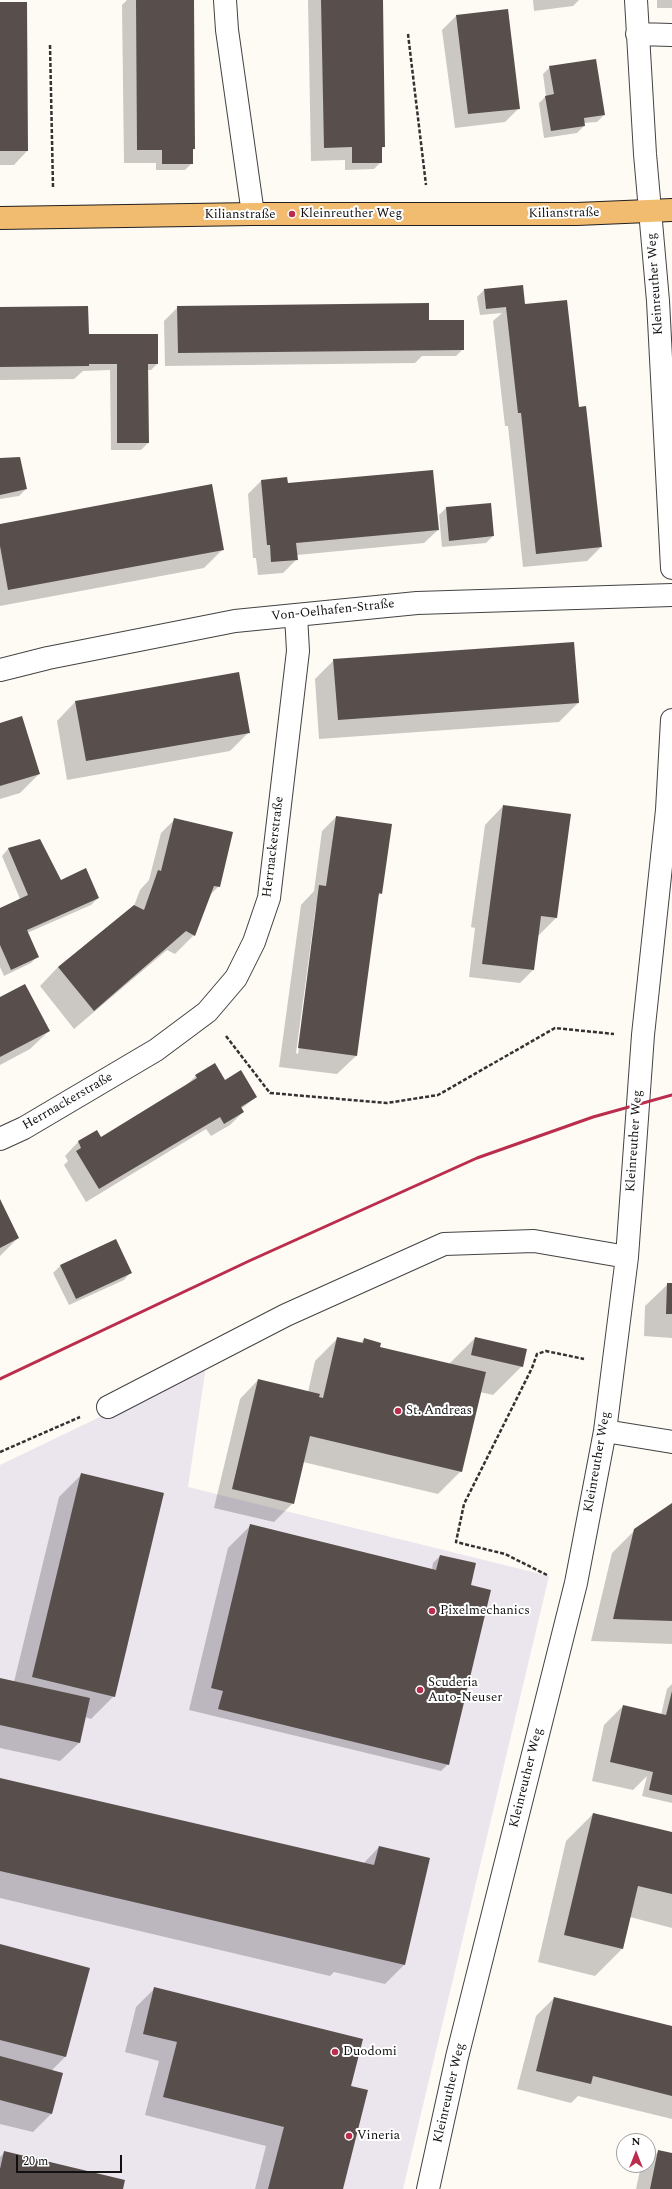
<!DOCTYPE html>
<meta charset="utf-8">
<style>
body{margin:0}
#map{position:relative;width:672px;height:2189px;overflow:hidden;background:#fefaf4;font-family:Spectral,serif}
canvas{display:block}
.north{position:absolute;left:616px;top:2133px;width:40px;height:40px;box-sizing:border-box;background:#fff;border:1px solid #9f9f9f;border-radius:50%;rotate:0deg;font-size:11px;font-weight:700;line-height:16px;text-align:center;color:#101010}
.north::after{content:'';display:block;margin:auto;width:14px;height:18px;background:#bb2d4d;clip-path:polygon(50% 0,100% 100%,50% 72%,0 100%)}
.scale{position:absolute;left:16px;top:2155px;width:106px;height:18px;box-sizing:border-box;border:2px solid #101010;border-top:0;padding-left:5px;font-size:12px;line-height:14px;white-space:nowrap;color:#101010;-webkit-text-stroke:3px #fff;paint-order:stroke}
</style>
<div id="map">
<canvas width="672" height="2189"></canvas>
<div class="north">N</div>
<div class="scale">20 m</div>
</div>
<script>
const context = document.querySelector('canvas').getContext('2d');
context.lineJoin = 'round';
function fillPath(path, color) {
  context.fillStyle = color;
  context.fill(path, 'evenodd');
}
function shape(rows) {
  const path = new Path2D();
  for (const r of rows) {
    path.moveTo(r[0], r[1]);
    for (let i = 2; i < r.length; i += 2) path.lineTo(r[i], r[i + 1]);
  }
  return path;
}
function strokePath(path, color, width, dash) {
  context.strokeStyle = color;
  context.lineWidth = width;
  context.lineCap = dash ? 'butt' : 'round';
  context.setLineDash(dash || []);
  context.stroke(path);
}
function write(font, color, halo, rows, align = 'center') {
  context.font = font + ' Spectral,serif';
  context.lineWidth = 4;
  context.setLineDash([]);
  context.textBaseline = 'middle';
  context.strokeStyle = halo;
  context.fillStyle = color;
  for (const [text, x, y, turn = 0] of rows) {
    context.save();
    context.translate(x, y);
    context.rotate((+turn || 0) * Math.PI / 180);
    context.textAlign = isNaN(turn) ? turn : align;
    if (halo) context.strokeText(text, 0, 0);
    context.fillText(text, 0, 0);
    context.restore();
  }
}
const industrial = shape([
 [206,1366,188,1487,549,1576,403,2189,0,2189,0,1465]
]);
const shadow = shape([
 [127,0,193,0,194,149,192,151,192,163,185,170,156,170,156,163,124,163,122,5],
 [308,0,382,0,384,146,381,150,381,162,374,169,345,170,345,160,311,161],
 [533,0,579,0,573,6,534,11],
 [657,0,672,0,672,8,657,8],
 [0,3,26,3,27,151,14,165,0,165],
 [507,10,519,108,505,122,455,128,442,30,456,16],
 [550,67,604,115,597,122,583,123,584,126,577,133,544,138,539,103,546,96,543,74],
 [484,290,524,304,578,408,601,547,587,561,523,567,508,426,505,426,493,321,502,313,480,315,477,297],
 [178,307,428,323,463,349,456,356,422,356,415,363,165,366,164,321],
 [0,308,88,337,158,363,151,370,147,370,148,443,141,450,111,450,110,370,83,371,74,379,0,380],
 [0,459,26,489,19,496,0,499],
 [261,481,287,484,438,530,424,543,297,555,297,559,283,573,258,575,256,558,253,558,248,494],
 [490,504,493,536,486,543,442,547,439,515,446,508],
 [0,525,223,549,204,568,0,606],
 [334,660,578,703,559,722,319,739,315,679],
 [75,702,249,732,230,751,67,780,57,721],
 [0,724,39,774,20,793,0,799],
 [503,806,557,917,537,937,533,970,520,983,469,977,475,928,471,927,485,825],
 [336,817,381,893,377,897,356,1056,337,1074,279,1067,301,905,314,891,322,831],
 [316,906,318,906,298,1054,296,1053],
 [175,819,219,886,209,896,194,935,175,954,167,950,74,1029,40,986,58,967,134,906,140,890,149,880,161,833],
 [40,840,60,882,98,898,91,905,27,933,38,956,31,963,4,976,0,967,0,909,20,899,2,856,8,849],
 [0,998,49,1031,30,1049,0,1065],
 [196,1076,225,1081,256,1097,241,1109,243,1112,230,1125,211,1136,206,1129,86,1202,64,1165,68,1161,65,1156,78,1142,96,1132,100,1138,183,1088],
 [0,1202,18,1238,0,1256],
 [115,1240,130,1273,124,1280,69,1305,53,1273,60,1266],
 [668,1284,672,1284,672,1338,644,1336,645,1306],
 [338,1338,360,1343,364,1339,378,1348,449,1364,475,1338,522,1366,493,1395,480,1392,461,1471,438,1494,303,1462,293,1503,274,1522,214,1508,240,1399,258,1380,308,1392,315,1361],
 [82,1474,114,1696,91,1719,85,1717,79,1743,60,1761,0,1748,0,1679,14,1682,59,1497],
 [672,1504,672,1644,591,1641,612,1553,635,1530],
 [251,1525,432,1569,433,1563,440,1556,470,1585,448,1764,441,1771,189,1710,228,1548],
 [672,1684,672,1803,642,1796,647,1776,633,1790,592,1781,604,1725,623,1706,661,1715,667,1689],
 [0,1779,363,1864,379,1847,429,1858,404,1965,385,1984,334,1972,330,1976,0,1898],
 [593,1814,672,1833,672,1928,630,1917,622,1949,595,1976,538,1962,566,1841],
 [0,1945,65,2057,51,2071,51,2114,33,2132,0,2124],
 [155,1988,350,2087,342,2189,255,2189,266,2146,145,2115,159,2061,125,2052,136,2007],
 [554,1998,672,2027,672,2119,578,2096,571,2103,517,2089,536,2016],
 [659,2151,672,2154,672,2189,636,2189,640,2170,645,2165,648,2165,648,2162],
 [5,2152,122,2189,0,2189,0,2157]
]);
const building = shape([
 [136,0,194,0,195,149,193,149,193,164,162,164,162,150,137,150],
 [321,0,383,0,385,147,382,147,382,163,352,163,352,147,324,148],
 [0,2,27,2,28,151,0,151],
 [508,9,520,109,468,114,456,15],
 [596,59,605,115,584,118,585,126,551,131,545,96,554,94,549,66],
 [523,285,525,304,567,300,579,407,586,406,602,547,536,554,521,413,518,413,506,307,486,309,484,289],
 [429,303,429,320,464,320,464,350,178,353,177,306],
 [88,306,89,334,158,334,158,364,148,364,149,443,117,443,117,364,89,364,89,366,0,367,0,307],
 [20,457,27,489,0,495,0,458],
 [433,470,439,530,296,543,298,560,271,562,270,545,267,545,261,480,287,477,288,483],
 [212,484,224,550,8,590,0,546,0,524],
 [491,503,494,536,449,541,446,507],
 [574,642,579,703,338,720,333,659],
 [239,672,250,733,86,761,75,701],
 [22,716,40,774,0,786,0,723],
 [503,805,571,814,557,918,541,916,534,970,482,964],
 [336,816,392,824,382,894,379,893,357,1056,298,1048,319,885,326,886],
 [174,818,233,832,220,887,214,886,195,936,186,931,94,1011,58,967,134,905,144,910,158,870,161,871],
 [40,839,61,880,86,868,99,898,27,930,39,957,11,970,0,945,0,908,28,895,8,848],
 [25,984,50,1031,0,1057,0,997],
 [215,1063,225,1080,241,1070,257,1097,241,1107,244,1112,224,1124,220,1117,99,1189,76,1151,81,1148,78,1141,97,1130,101,1137,197,1078,195,1075],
 [0,1199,19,1238,0,1248],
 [116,1239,132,1273,76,1299,60,1265],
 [667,1283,672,1283,672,1314,666,1314],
 [337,1337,363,1343,364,1338,381,1343,380,1347,486,1372,462,1472,310,1436,294,1504,232,1489,258,1379,320,1394,319,1397,323,1398],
 [475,1337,527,1349,523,1367,471,1355],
 [81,1473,164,1493,115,1697,32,1677],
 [672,1503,672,1621,613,1619,634,1529],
 [250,1524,436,1570,440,1555,476,1563,471,1585,491,1590,449,1765,218,1709,223,1691,211,1688],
 [0,1678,90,1698,80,1743,0,1725],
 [672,1691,672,1795,649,1790,653,1772,610,1762,623,1705,666,1715],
 [0,1778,374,1865,379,1846,430,1858,405,1965,0,1871],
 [593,1813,672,1832,672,1894,638,1886,623,1949,564,1935],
 [0,1944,90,1968,66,2057,0,2040],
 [154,1987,363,2039,351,2086,368,2090,343,2189,268,2189,284,2127,163,2097,177,2042,143,2034],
 [554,1997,672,2026,672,2096,593,2076,591,2084,536,2071],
 [0,2056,63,2073,52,2114,0,2100],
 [658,2150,672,2153,672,2189,650,2189],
 [4,2151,125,2180,123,2189,0,2189,0,2169]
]);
const path = shape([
 [408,34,426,185],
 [50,45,53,187],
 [226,1036,270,1093,387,1103,438,1095,555,1028,614,1034],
 [0,1452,80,1417],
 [547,1575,505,1554,456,1542,464,1504,532,1368,537,1354,546,1351,584,1359]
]);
const minor = shape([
 [225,0,227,30,253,214],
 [636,0,645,154,658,301,672,568],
 [637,34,672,35],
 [0,670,48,658,235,621,417,603,672,595],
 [0,1139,24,1128,156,1050,207,1012,236,978,254,942,269,898,298,651,296,615],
 [108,1407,286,1315,444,1244,534,1241,627,1257],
 [605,1431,672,1442],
 [428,2189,457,2057,576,1583,605,1431,627,1257,643,1035,667,810,672,720]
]);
const major = shape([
 [0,218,253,214,577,214,672,210]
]);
const rail = shape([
 [0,1379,249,1261,477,1158,593,1117,672,1095]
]);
const markers = [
 [292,214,4,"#bb2d4d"],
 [398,1411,4,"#bb2d4d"],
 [432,1611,4,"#bb2d4d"],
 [420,1690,4,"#bb2d4d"],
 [335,2052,4,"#bb2d4d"],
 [349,2136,4,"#bb2d4d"]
];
const poiNames = [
 ["Kleinreuther Weg",300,214],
 ["St. Andreas",406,1411],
 ["Pixelmechanics",440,1611],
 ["Scuderia",428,1683],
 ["Auto-Neuser",428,1698],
 ["Duodomi",343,2052],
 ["Vineria",357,2136]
];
const streetNames = [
 ["Kilianstraße",564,214,-1],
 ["Kilianstraße",240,215],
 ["Kleinreuther Weg",656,284,-94],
 ["Von-Oelhafen-Straße",333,611,-6],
 ["Herrnackerstraße",274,847,-83],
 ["Herrnackerstraße",68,1102,-30],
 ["Kleinreuther Weg",635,1141,-86],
 ["Kleinreuther Weg",598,1462,-80],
 ["Kleinreuther Weg",527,1778,-76],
 ["Kleinreuther Weg",450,2093,-77]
];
fillPath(industrial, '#ebe5ee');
fillPath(shadow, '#0003');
fillPath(building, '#584f4d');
strokePath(minor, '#434343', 24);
strokePath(major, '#212121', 24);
strokePath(path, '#323232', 2.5, [4, 2]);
strokePath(minor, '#fff', 22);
strokePath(major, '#f2bc70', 22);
strokePath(rail, '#bb2d4d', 3);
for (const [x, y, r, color] of markers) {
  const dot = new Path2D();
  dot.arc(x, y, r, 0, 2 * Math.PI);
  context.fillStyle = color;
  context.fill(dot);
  strokePath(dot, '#fff', 1.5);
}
write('13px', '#101010', '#fff', poiNames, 'left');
write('13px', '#101010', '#fff', streetNames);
</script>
